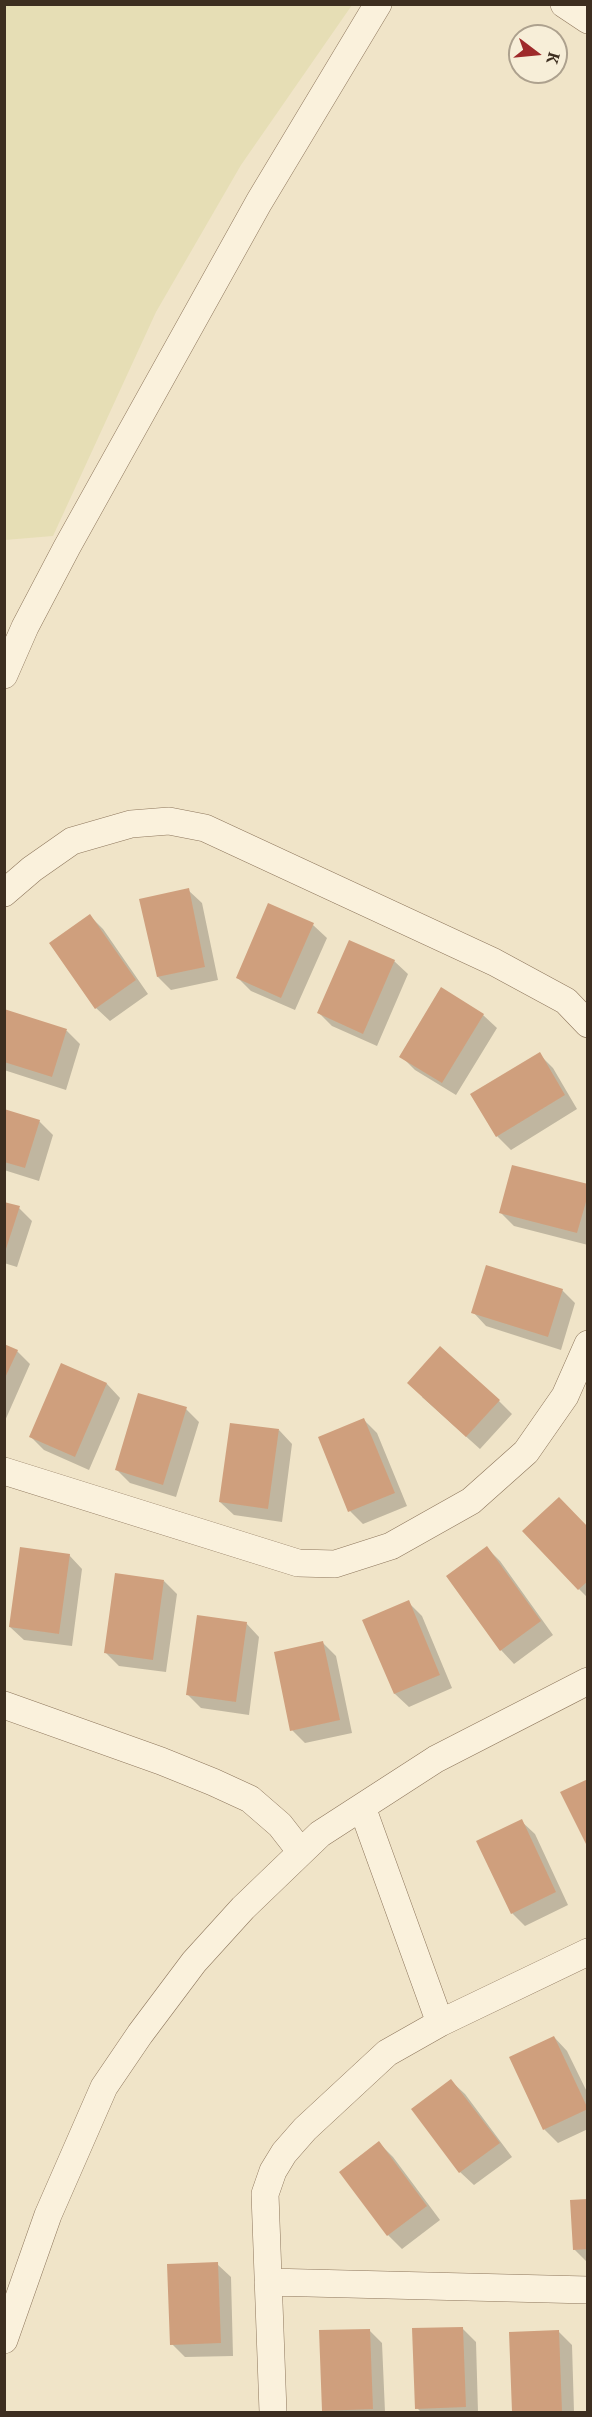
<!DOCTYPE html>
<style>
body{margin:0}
#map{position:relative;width:592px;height:2417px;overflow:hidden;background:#f0e4c8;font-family:"PT Serif",serif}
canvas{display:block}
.frame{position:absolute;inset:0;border:6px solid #3d2e20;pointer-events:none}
.north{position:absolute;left:508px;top:24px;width:60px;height:60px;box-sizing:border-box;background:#f7eed8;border:2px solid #ada18e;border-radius:50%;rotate:106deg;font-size:16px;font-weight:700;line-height:24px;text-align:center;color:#3d2e20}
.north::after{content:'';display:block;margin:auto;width:21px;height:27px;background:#9e2a2b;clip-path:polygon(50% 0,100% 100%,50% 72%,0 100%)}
</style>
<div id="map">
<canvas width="592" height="2417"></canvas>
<div class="frame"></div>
<div class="north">K</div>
</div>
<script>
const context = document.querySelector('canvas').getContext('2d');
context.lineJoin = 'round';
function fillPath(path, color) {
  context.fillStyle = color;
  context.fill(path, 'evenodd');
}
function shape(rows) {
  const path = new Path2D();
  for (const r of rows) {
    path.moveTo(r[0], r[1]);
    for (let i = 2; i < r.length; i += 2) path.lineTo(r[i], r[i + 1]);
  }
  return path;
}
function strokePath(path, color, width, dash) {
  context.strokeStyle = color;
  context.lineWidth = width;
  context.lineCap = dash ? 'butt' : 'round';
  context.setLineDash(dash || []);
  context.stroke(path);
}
const farmland = shape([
 [5,4,352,5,241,165,156,312,53,536,5,540]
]);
const shadow = shape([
 [188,890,202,903,218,980,171,990,158,977],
 [90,916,103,929,148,994,110,1021,96,1008],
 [313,925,327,938,295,1010,251,991,237,977],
 [394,961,408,974,377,1046,332,1026,319,1013],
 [4,1011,67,1031,80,1044,66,1090,4,1070],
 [483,1015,497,1028,456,1095,415,1070,401,1056],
 [539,1054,553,1068,577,1109,511,1150,497,1136,473,1095],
 [4,1110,39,1121,53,1135,39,1181,4,1170],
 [588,1185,588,1245,514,1226,501,1213],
 [4,1203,19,1208,32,1221,17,1267,4,1263],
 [562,1290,575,1303,561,1350,486,1326,473,1312],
 [4,1346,17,1351,30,1364,4,1423],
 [62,1365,107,1384,120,1398,89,1470,44,1450,31,1437],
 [422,1397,499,1401,512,1414,480,1449],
 [186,1409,199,1422,176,1497,130,1483,117,1470],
 [364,1420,377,1433,407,1506,363,1524,350,1511],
 [279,1430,292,1444,282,1522,234,1515,220,1502],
 [588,1528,588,1598,579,1589],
 [487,1548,500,1561,553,1635,514,1664,501,1650],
 [69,1555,82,1569,72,1646,24,1640,10,1627],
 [164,1581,177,1594,166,1672,119,1666,105,1652],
 [408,1602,422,1616,452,1688,409,1707,395,1694,364,1621],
 [246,1623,259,1637,249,1715,201,1708,188,1695],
 [323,1643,336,1656,352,1733,305,1743,292,1730],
 [521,1821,535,1834,568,1905,525,1926,512,1913],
 [554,2037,567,2051,588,2094,588,2129,558,2143,544,2129],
 [451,2081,465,2094,512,2157,474,2185,460,2172,413,2109],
 [379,2143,393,2157,440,2220,402,2249,388,2235,341,2172],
 [588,2200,588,2263,574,2249],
 [217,2264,231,2277,233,2356,185,2357,172,2344],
 [462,2328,476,2342,478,2412,421,2412,417,2408],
 [369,2330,382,2343,385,2412,326,2412,324,2411],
 [558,2331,572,2345,574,2412,514,2412]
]);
const building = shape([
 [189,888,205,967,157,977,139,899],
 [268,903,314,923,281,998,236,978],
 [90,914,136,980,95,1009,49,943],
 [349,940,395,960,363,1034,317,1013],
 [441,987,484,1014,442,1083,399,1057],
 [4,1009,67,1029,52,1077,4,1062],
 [540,1052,565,1095,496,1137,470,1094],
 [4,1109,40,1120,25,1168,4,1162],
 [512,1165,588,1184,588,1195,577,1233,499,1213],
 [4,1202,20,1206,5,1252,4,1252],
 [486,1265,563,1289,548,1337,471,1313],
 [4,1344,18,1350,4,1380],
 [440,1346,500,1400,466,1437,407,1383],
 [61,1363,107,1383,75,1457,29,1437],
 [138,1393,187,1407,163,1485,115,1470],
 [364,1418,395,1493,348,1512,318,1437],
 [230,1423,279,1429,268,1509,219,1502],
 [559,1497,588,1527,588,1581,578,1590,522,1531],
 [487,1546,541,1621,500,1651,446,1576],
 [20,1547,70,1554,59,1634,9,1627],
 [115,1573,164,1580,153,1660,104,1653],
 [409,1600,440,1675,394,1694,362,1620],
 [197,1615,247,1622,236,1702,186,1695],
 [323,1641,340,1720,290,1731,274,1652],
 [588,1779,588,1848,560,1792],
 [522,1819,556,1892,511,1914,476,1841],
 [554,2036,588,2109,543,2130,509,2057],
 [451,2079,500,2143,459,2173,411,2109],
 [379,2141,427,2206,387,2236,339,2172],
 [588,2199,588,2249,573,2250,570,2200],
 [218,2262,221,2343,170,2345,167,2264],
 [463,2327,466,2407,415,2409,412,2328],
 [370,2329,373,2409,322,2411,319,2330],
 [559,2330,562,2411,512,2412,509,2332]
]);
const street = shape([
 [564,4,588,20],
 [4,675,25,627,67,547,259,202,378,4],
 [4,893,32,869,72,841,131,824,169,821,205,828,494,962,566,1001,588,1024],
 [4,1471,298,1563,335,1564,391,1546,471,1501,526,1452,565,1396,588,1344],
 [4,1705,161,1761,213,1782,250,1799,280,1825,301,1852],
 [362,1807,440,2023],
 [268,2282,588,2290],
 [4,2340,48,2215,104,2087,140,2034,194,1962,243,1908,320,1834,436,1759,588,1681],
 [273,2412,265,2194,273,2171,284,2153,305,2129,387,2053,440,2023,588,1952]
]);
fillPath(farmland, '#e6deb5');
fillPath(shadow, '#0003');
fillPath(building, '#cf9f7d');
strokePath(street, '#8d765c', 28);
strokePath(street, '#faf1dc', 27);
</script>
